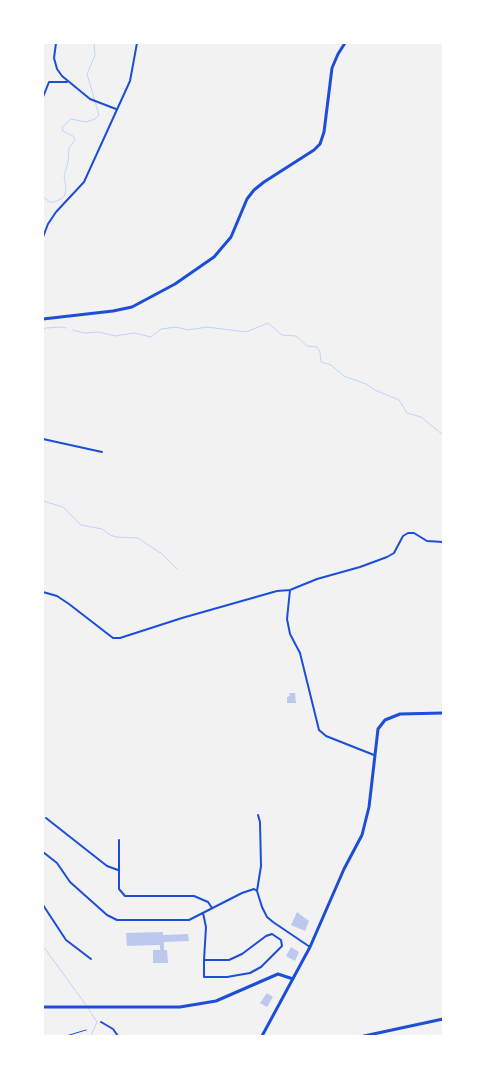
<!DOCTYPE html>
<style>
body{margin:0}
#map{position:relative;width:486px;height:1079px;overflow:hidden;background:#f2f2f2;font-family:Inter,sans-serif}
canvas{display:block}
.frame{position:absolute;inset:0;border:44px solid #fff;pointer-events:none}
</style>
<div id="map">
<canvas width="486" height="1079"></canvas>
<div class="frame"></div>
</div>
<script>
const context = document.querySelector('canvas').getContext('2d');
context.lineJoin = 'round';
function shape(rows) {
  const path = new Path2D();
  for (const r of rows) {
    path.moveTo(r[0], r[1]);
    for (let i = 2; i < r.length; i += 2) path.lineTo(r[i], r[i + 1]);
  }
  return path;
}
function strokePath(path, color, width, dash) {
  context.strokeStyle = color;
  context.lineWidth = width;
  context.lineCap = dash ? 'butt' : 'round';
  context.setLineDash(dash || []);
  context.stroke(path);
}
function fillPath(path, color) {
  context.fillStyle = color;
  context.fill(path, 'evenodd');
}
const stream = shape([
 [43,197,50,202,54,202,61,199,65,195,66,187,64,176,68,162,69,148,75,140,73,136,63,131,62,127,71,119,86,122,95,119,99,115,87,74,95,55,94,43],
 [43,330,46,328,61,327,66,328],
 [73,330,84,333,99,332,115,336,134,333,151,337,161,329,176,327,188,330,207,327,246,332,268,323,282,335,296,336,307,346,317,347,320,352,321,362,331,365,344,376,366,384,375,390,399,400,407,413,421,417,443,435],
 [43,501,63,507,81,525,102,529,110,535,116,537,138,538,162,554,177,569],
 [43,946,86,1005],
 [88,1008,97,1022,91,1036]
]);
const building = shape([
 [289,693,295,693,296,703,287,703,287,697,290,696],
 [297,912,309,921,305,931,291,925],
 [163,932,163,935,188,934,189,941,164,942,164,950,167,950,168,963,153,963,153,950,160,950,160,945,127,946,126,933],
 [291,947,299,952,295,961,286,956],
 [267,993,273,997,267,1007,260,1003]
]);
const service = shape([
 [66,1036,86,1030]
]);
const minor = shape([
 [56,43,54,58,57,69,62,76,90,99,116,109],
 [43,97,49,82,67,82],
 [43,237,48,224,56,212,84,182,130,81,137,43],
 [43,439,102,452],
 [290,590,287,619,290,634,300,653,319,730,326,736,374,755],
 [43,592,57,596,69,604,113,638,120,638,182,618,277,591,290,590,317,579,360,567,387,557,394,553,403,536,408,533,414,533,427,541,443,542],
 [258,815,260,822,261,866,257,891,262,907,267,917,273,922,310,947],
 [46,818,107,866,118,870],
 [119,840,119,889,125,896,194,896,208,902,212,908],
 [43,852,57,863,70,882,107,915,117,920,189,920,242,893,254,889,257,891],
 [43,905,66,940,91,959],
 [203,913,206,927,204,960,204,977,227,977,250,973,261,967,282,946,281,940,272,934,266,936,242,954,229,960,204,960],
 [101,1022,113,1029,118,1036]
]);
const tertiary = shape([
 [43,1007,180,1007,216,1001,278,974,293,979],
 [262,1036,310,947,344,869,362,835,369,807,378,729,385,720,400,714,443,713],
 [364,1036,443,1019]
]);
const secondary = shape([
 [43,319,113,311,132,307,175,284,214,257,231,237,247,199,254,190,264,182,314,150,320,144,324,132,332,68,338,54,345,43]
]);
strokePath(stream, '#bfd3fe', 1);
fillPath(building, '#bdc9ec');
strokePath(service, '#1d4ed8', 1);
strokePath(minor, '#1d4ed8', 2);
strokePath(tertiary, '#1d4ed8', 3);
strokePath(secondary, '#1d4ed8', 3);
</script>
